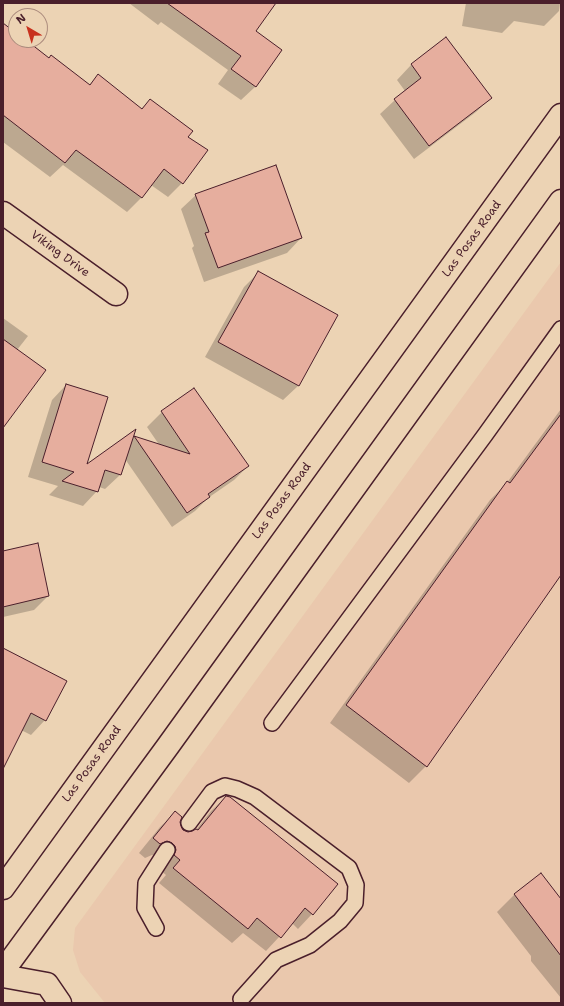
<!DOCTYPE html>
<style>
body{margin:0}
#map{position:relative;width:564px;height:1006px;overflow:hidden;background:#ecd3b4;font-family:"Shantell Sans",sans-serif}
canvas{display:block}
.frame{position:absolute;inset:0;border:4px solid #4a1f2b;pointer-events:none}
.north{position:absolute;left:8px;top:8px;width:40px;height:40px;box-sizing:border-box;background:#ecd3b4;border:1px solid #ab8b7d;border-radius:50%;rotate:322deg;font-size:11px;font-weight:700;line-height:16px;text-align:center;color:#4a1f2b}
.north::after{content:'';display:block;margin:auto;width:14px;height:18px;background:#c8321e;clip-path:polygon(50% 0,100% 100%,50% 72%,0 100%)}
</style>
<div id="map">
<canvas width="564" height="1006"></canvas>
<div class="frame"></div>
<div class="north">N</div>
</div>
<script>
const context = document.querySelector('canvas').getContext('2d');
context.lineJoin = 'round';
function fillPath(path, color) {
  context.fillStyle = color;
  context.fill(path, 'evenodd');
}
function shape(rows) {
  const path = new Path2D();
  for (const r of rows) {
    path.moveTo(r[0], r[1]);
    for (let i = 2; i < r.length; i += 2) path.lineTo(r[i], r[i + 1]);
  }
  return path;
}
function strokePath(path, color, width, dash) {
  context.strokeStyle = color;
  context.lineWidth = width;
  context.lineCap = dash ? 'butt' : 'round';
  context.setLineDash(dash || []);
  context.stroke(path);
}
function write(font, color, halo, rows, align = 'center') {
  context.font = font + ' "Shantell Sans",sans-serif';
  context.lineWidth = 3;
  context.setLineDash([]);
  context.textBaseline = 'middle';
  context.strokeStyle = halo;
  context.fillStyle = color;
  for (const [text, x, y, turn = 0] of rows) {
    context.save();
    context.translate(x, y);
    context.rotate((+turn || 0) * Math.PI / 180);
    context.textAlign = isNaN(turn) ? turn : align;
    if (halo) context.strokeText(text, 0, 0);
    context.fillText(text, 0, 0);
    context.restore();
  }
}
const built = shape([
 [561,262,561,1003,105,1003,80,972,73,950,75,928]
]);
const shadow = shape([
 [129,3,269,3,254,32,281,51,255,87,241,100,218,84,228,70,161,22,158,25],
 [466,3,560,3,559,11,544,26,514,21,502,33,462,26],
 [3,24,16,34,16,40,24,40,49,59,89,85,98,76,141,109,150,100,187,137,182,183,168,197,151,185,141,198,127,212,63,165,50,177,3,142],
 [446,39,491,98,476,112,414,159,380,114,395,100,405,91,397,80,411,65],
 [196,195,301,238,287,253,204,282,192,248,194,246,181,209],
 [258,273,337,316,298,386,283,400,205,357,244,287],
 [3,318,28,336,17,350,3,425],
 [66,385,85,466,131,440,134,437,160,446,147,427,162,412,194,389,248,466,234,480,208,498,195,511,172,527,125,459,120,475,105,489,99,487,97,491,83,506,49,495,58,486,28,477,52,400],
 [561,409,561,573,426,766,409,783,330,723,490,500,506,484],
 [3,552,48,596,34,610,3,617],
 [3,649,45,720,31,735,21,730,3,748],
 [226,797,312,914,298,929,292,923,266,951,243,933,232,943,159,883,166,875,160,870,158,857,152,855,145,858,139,853,160,827,175,813,183,831,188,833,196,830,211,811],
 [541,874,561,900,561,998,531,961,531,956,497,912,514,895]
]);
const building = shape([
 [167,3,276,3,256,31,282,50,256,87,231,69,241,56,167,3],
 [3,23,16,33,16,40,26,40,49,58,51,55,90,85,98,74,142,109,150,99,193,131,188,137,208,150,183,184,164,169,142,198,76,150,65,163,3,115,3,23],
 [446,37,492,98,429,146,394,99,421,78,411,64,446,37],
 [276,165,302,238,218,268,205,233,209,232,195,194,276,165],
 [258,271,338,315,299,386,218,342,258,271],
 [3,339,46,370,3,428,3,339],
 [66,384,108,397,87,464,136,429,121,475,105,470,98,492,62,481,74,472,42,462,66,384],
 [194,388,249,466,208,494,210,497,187,513,134,436,190,454,161,411,194,388],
 [561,414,561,575,427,767,346,705,507,481,510,483,561,414],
 [38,543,49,596,3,607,3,551,38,543],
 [3,648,67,681,46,721,31,713,3,769,3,648],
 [226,796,230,797,338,884,313,915,305,908,281,938,257,918,248,929,173,868,180,860,174,855,176,850,175,846,172,843,167,841,160,844,153,838,175,811,182,817,180,822,181,826,183,830,188,832,192,831,196,829,198,830,226,796],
 [541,873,561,899,561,956,514,894,541,873]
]);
const lane = shape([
 [272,723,485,435,561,329],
 [189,823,212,792,225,786,237,789,255,797,349,868,356,885,355,903,340,921,310,945,276,960,241,999],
 [156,928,145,908,146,883,167,850]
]);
const street = shape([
 [3,213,116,294]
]);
const secondary = shape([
 [3,888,561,115],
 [3,971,168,746,561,201],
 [3,976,47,984,60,1003]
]);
const streetNames = [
 ["Las Posas Road",472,239,-54],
 ["Viking Drive",60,254,36],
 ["Las Posas Road",282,501,-54],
 ["Las Posas Road",92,764,-54]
];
fillPath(built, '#eac8ad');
fillPath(shadow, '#0003');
fillPath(building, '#e6ae9e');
strokePath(building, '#4a1f2b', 1);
strokePath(lane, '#4a1f2b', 18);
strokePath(street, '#4a1f2b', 25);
strokePath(secondary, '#4a1f2b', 25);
strokePath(lane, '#ecd3b4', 15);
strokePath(street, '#ecd3b4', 22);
strokePath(secondary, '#ecd3b4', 22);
write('12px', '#4a1f2b', '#ecd3b4', streetNames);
</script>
